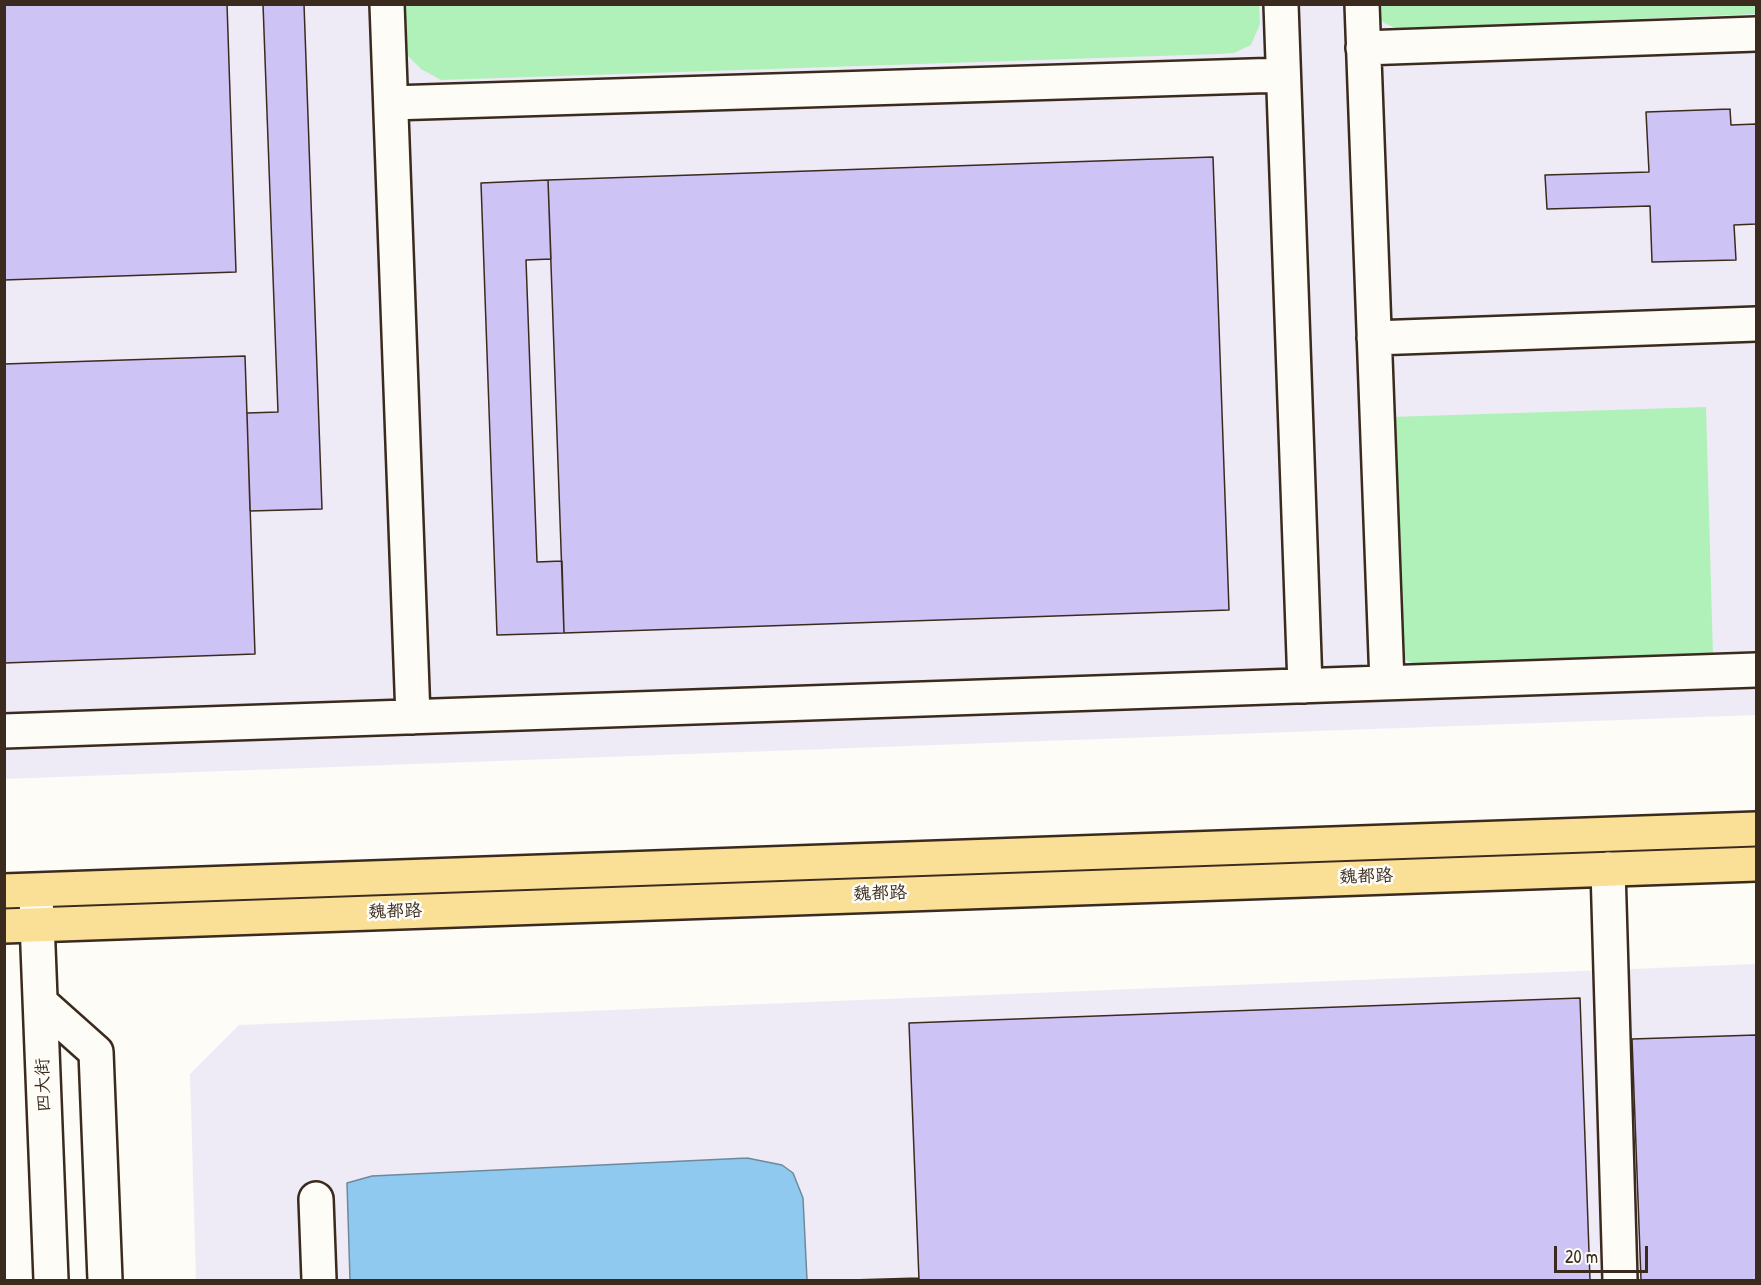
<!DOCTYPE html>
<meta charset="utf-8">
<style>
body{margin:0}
#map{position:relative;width:1761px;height:1285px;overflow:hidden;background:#fdfcf7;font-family:"Patrick Hand",sans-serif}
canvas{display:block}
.frame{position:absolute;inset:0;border:6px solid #3b2a1e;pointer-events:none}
.scale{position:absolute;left:1554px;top:1246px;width:94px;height:27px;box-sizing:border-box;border:3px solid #3b2a1e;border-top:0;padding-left:8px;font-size:18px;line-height:21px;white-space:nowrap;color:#3b2a1e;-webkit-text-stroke:4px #fdfcf7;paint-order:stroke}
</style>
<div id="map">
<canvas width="1761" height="1285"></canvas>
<div class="frame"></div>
<div class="scale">20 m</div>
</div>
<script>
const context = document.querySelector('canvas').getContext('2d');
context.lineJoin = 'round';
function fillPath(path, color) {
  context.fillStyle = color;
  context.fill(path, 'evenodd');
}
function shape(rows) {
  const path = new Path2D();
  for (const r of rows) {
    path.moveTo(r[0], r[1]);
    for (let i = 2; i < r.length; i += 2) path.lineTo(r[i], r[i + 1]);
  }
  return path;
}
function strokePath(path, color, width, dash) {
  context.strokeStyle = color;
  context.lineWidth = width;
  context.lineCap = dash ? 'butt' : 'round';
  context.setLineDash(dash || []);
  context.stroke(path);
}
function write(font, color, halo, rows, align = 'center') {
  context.font = font + ' "Patrick Hand","LXGW WenKai TC",sans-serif';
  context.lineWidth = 5;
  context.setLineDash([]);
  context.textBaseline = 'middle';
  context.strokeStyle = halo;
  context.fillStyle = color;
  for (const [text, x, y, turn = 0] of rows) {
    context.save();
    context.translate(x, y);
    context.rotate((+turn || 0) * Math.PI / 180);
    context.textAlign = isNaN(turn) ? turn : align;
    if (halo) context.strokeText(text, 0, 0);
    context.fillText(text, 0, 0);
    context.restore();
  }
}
const built = shape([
 [4,5,1756,5,1756,715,5,779],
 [1756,964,1756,1280,196,1280,190,1074,239,1025]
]);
const green = shape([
 [1259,4,1260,24,1251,45,1234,53,1219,54,441,80,421,69,404,52,403,5],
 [1756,4,1756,14,1398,29,1384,23,1378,16,1378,5],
 [1706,407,1713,656,1418,666,1402,658,1390,417]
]);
const water = shape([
 [747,1158,782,1165,793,1173,803,1198,807,1280,350,1280,347,1183,372,1176,747,1158]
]);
const building = shape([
 [4,4,227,4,236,272,4,280,4,4],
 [263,4,304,4,322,509,250,511,247,413,278,412,263,4],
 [1730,109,1731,125,1756,124,1756,224,1734,225,1736,260,1652,262,1650,206,1547,209,1545,175,1649,172,1646,112,1730,109],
 [1213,157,1229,610,564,633,548,180,1213,157],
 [548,180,551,259,526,260,537,562,562,561,564,633,497,635,481,183,548,180],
 [245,356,255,654,4,663,4,364,245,356],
 [1580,998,1590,1280,919,1280,909,1023,1580,998],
 [1756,1035,1756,1280,1641,1280,1632,1039,1756,1035],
 [919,1278,919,1280,851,1280,919,1278]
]);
const minor = shape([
 [387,4,413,717],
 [1281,4,1305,686],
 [1362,4,1387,683],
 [1363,48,1756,34],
 [391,103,1283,75],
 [1374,338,1756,324],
 [4,731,1756,670],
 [1608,869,1620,1280],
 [36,896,51,1280],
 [41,1003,96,1052,105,1280],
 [316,1199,319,1280]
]);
const major = shape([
 [4,891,1756,829],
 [4,926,1756,864]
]);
const streetNames = [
 ["魏都路",1366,877,-2],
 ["魏都路",880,894,-2],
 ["魏都路",395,912,-2],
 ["四大街",44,1085,-92]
];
fillPath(built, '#efebf6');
fillPath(green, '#b0f1b9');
fillPath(water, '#90c9ef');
strokePath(water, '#6e899b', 1.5);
fillPath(building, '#cec3f5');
strokePath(building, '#3b2a1e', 1.5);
strokePath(minor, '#3b2a1e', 38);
strokePath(major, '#3b2a1e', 38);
strokePath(minor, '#fdfcf7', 33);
strokePath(major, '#fadf96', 33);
write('18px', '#3b2a1e', '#fdfcf7', streetNames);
</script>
